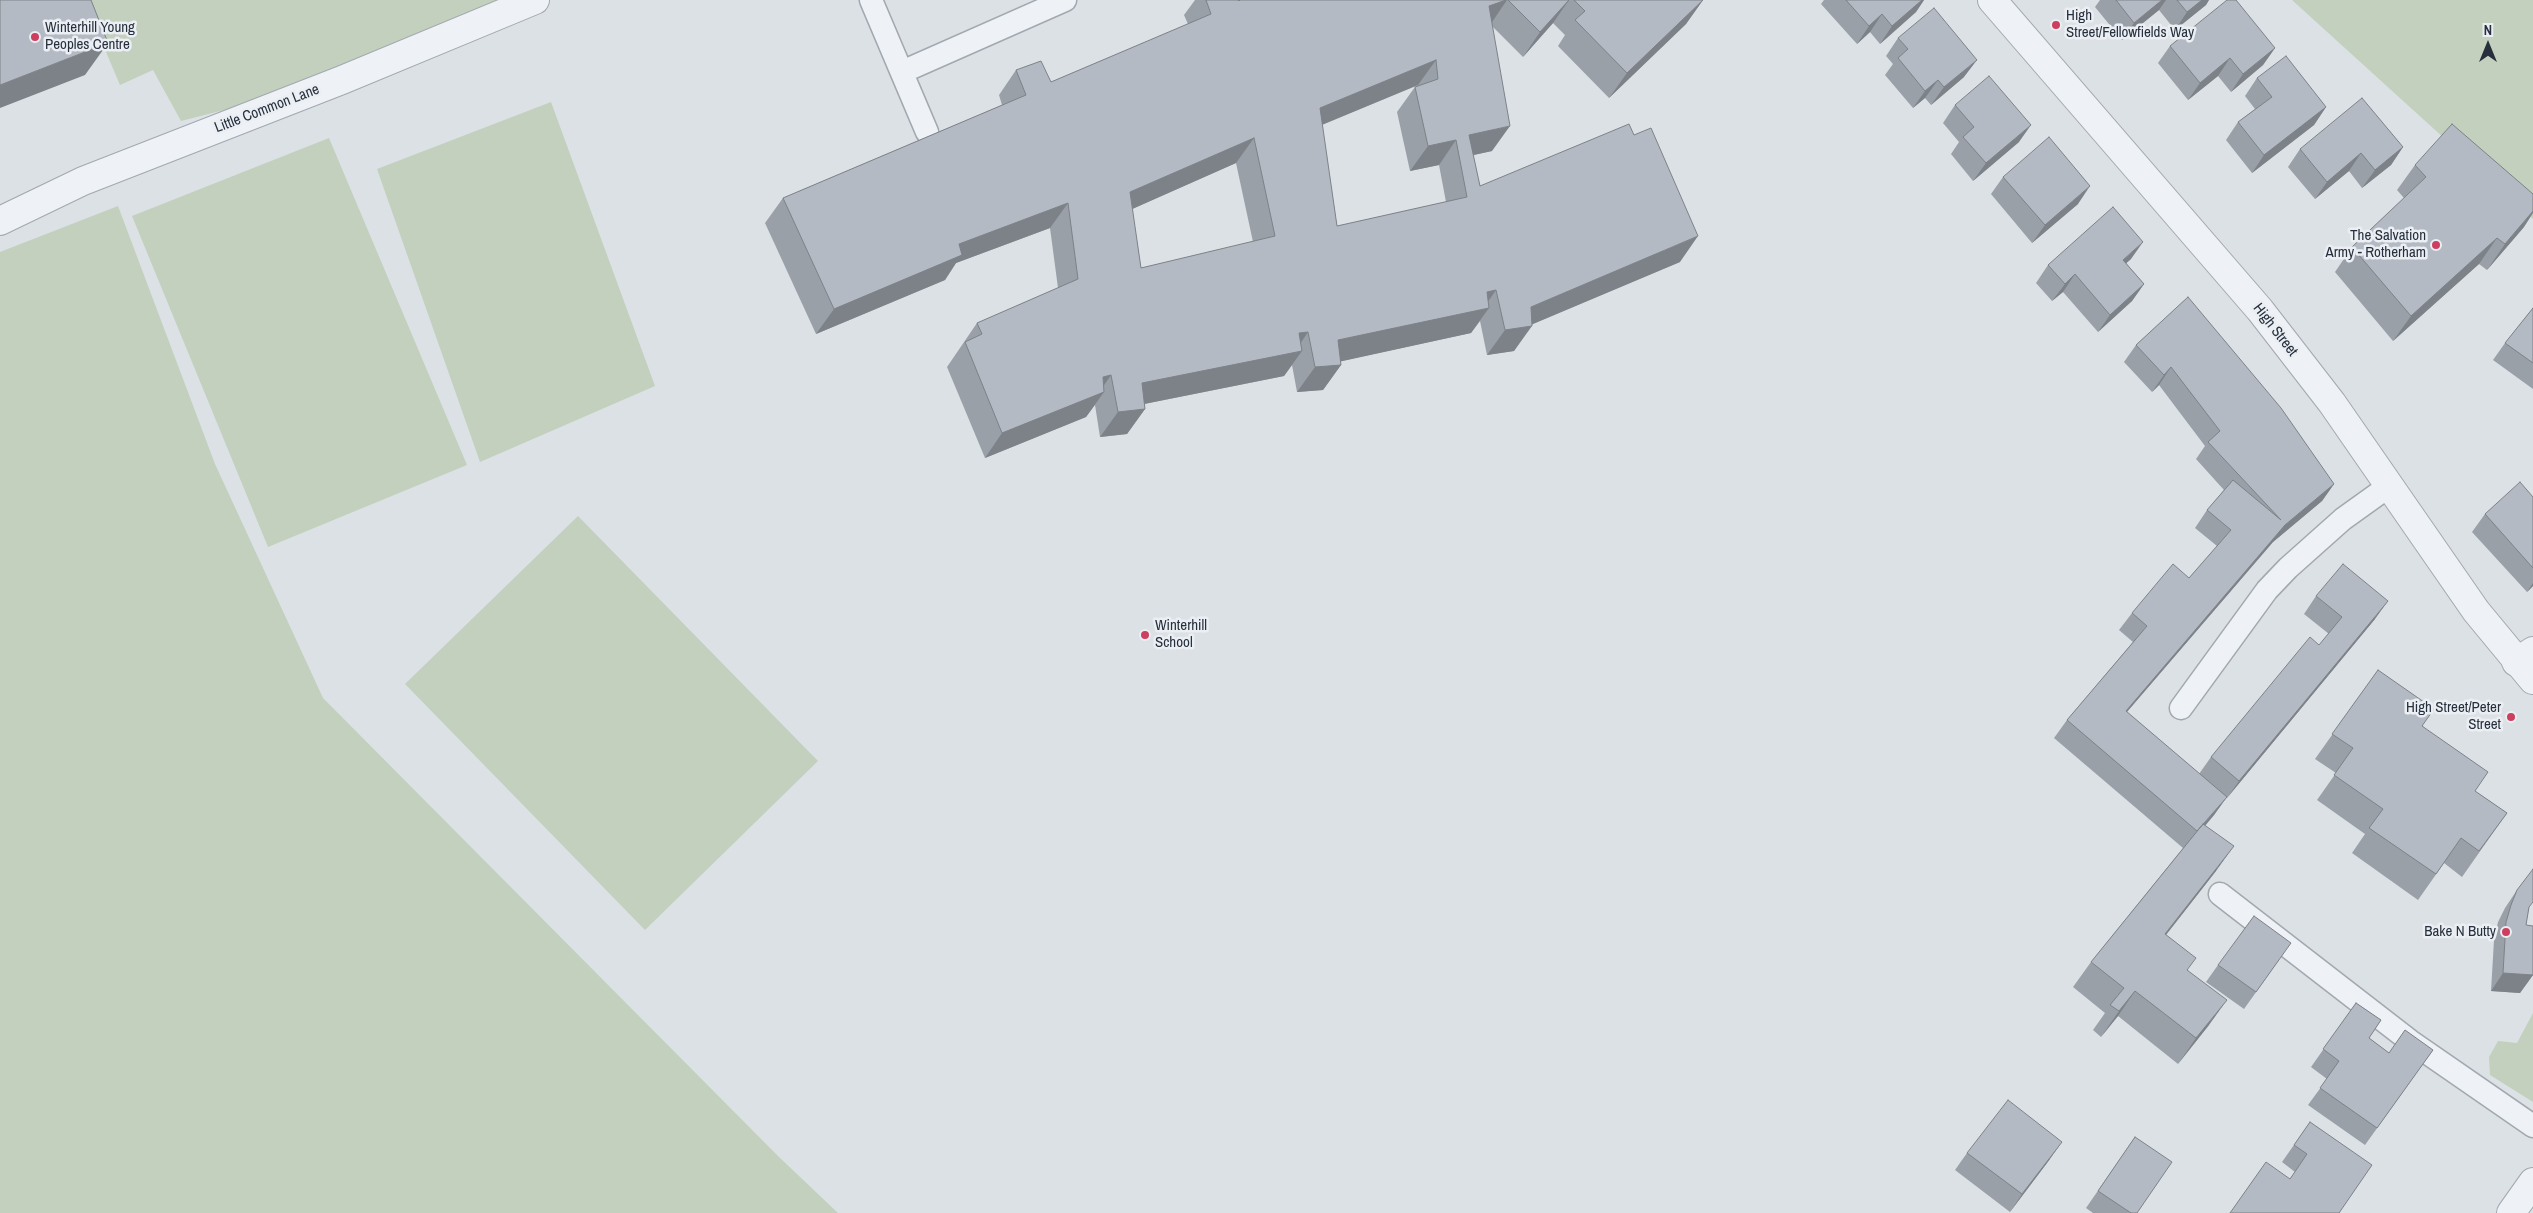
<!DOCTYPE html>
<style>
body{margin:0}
#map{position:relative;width:2533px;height:1213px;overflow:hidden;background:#dce1e6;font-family:"Archivo Narrow",sans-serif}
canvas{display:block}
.north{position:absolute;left:2463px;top:20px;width:50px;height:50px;-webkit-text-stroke:4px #ebeff4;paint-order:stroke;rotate:0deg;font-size:14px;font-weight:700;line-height:20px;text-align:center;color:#262f3c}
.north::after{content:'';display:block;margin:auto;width:18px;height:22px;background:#262f3c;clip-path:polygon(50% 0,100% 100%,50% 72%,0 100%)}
</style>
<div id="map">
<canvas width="2533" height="1213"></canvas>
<div class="north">N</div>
</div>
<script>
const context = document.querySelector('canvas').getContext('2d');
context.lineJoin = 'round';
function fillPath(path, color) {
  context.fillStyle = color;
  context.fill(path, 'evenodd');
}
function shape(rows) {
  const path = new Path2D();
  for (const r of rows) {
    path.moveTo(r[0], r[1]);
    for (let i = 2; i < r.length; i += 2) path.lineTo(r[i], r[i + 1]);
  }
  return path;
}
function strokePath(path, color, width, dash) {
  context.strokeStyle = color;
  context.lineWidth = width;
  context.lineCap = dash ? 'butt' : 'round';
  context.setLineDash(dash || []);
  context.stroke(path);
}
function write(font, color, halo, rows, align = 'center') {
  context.font = font + ' "Archivo Narrow",sans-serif';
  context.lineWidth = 5;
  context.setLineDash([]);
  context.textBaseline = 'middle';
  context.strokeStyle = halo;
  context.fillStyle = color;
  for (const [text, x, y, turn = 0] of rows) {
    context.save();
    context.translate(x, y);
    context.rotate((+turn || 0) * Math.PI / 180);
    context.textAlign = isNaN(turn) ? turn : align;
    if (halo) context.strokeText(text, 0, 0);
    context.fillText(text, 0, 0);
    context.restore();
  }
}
const green = shape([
 [84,0,535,0,342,80,181,121,153,70,120,85],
 [2292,0,2533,0,2533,219],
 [551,102,655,386,480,462,377,169],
 [329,138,467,465,268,547,132,216],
 [118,206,215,464,323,698,779,1157,838,1213,0,1213,0,252],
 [578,516,818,761,645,930,405,684],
 [2533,1013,2533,1102,2490,1075,2489,1057,2498,1041,2517,1043]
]);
const service = shape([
 [871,0,927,132],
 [902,72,1065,0],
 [2181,708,2267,590,2288,568,2343,519,2389,486],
 [2220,894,2410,1041,2533,1126]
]);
const minor = shape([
 [0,221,83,181,342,80,535,0],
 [2516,662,2533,651]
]);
const tertiary = shape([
 [1992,0,2260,310,2332,403,2476,611,2533,680],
 [2511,1213,2533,1182]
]);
const wall = shape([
 [1195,0,1238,0,1239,1,1240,0,1703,0,1686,24,1609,98,1558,46,1565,35,1553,23,1523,57,1493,27,1492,151,1473,155,1480,186,1680,262,1532,324,1514,351,1487,355,1480,321,1471,333,1341,361,1341,365,1323,390,1297,392,1292,365,1284,376,1144,404,1145,409,1127,434,1100,437,1095,405,1086,417,985,458,947,367,977,323,1058,288,1050,228,956,263,945,280,816,334,765,223,783,198,1002,105,999,95,1016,70,1051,82,1188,24,1184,15],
 [1418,85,1415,87,1397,112,1410,171,1439,165,1446,202,1337,226,1322,125],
 [1236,163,1253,242,1141,268,1132,209],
 [1824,0,1924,0,1916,12,1880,44,1870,32,1857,44,1821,4],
 [2100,0,2209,0,2206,5,2175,30,2159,10,2122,40,2095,7],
 [1898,38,1964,77,1931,105,1925,98,1913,108,1885,75,1893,64,1886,56],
 [2170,46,2275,48,2263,65,2231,92,2218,76,2188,100,2158,63],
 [2257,78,2326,107,2314,125,2252,173,2226,140,2238,122,2255,109,2245,96],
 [1955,105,2019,142,1973,181,1951,154,1959,142,1943,123],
 [2403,147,2391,165,2362,188,2349,171,2315,199,2288,167,2300,149],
 [2415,165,2524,227,2487,270,2479,264,2393,341,2335,272,2352,247,2404,198,2397,190],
 [2003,177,2078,204,2032,243,1991,194],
 [2131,259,2126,263,2144,284,2132,301,2098,332,2063,292,2052,301,2036,283,2048,265],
 [2188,297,2334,484,2322,501,2273,542,2127,712,2199,774,2211,757,2319,645,2329,634,2304,614,2316,596,2375,619,2227,798,2226,798,2214,815,2205,826,2216,871,2166,935,2188,970,2209,1025,2178,1064,2118,1016,2101,1037,2093,1030,2105,1013,2073,987,2091,962,2183,848,2054,738,2067,720,2133,642,2119,630,2132,613,2189,578,2217,546,2195,528,2207,510,2224,490,2196,459,2205,446,2159,385,2152,392,2124,362,2136,345],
 [2533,308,2533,389,2493,360,2505,343],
 [2533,497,2533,586,2527,592,2472,532,2485,514],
 [2378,670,2475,791,2507,813,2462,877,2444,863,2418,900,2352,853,2365,834,2317,800,2336,773,2315,759],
 [2517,890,2529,908,2526,925,2533,975,2520,993,2491,991,2494,940,2498,922,2505,908],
 [2279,960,2244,1009,2206,982,2218,965],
 [2356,1003,2381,1020,2369,1038,2389,1053,2433,1050,2365,1145,2308,1105,2327,1079,2311,1067],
 [2310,1122,2339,1213,2290,1179,2295,1172,2282,1162],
 [2135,1137,2137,1213,2093,1213,2086,1208],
 [1967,1153,2050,1159,2010,1212,1955,1170]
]);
const shadedWall = shape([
 [1506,0,1507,0,1490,25,1489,6],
 [1569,0,1553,23,1523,57,1540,32],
 [1703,0,1686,24,1609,98,1627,73],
 [1922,0,1924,0,1916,12,1880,44,1892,26],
 [2162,0,2166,0,2159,10,2122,40,2134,23],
 [2202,0,2209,0,2206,5,2175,30,2187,12],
 [1882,14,1870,32,1857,44,1869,26],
 [108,43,85,75,0,108,0,85],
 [2275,48,2263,65,2231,92,2243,74],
 [2230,58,2218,76,2188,100,2200,83],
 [1436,60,1418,85,1302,133,1320,108],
 [1977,60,1964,77,1931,105,1944,87],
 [1938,80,1925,98,1913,108,1925,91],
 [2326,107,2314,125,2252,173,2264,155],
 [2031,125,2019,142,1973,181,1986,163],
 [1510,126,1492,151,1460,158,1469,135],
 [1254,138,1236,163,1112,218,1130,192],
 [1456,140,1439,165,1410,171,1428,146],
 [2403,147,2391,165,2362,188,2375,170],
 [2361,153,2349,171,2315,199,2327,182],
 [2090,186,2078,204,2032,243,2045,225],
 [1068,203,1050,228,956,263,945,280,816,334,834,309,959,244],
 [2533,211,2533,213,2524,227,2487,270,2505,244],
 [1698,236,1680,262,1526,327,1532,326,1514,351,1487,355,1505,330,1531,307],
 [2497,238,2479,264,2393,341,2411,316],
 [2143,242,2131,259,2111,277,2123,260],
 [2075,274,2063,292,2052,301,2065,284],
 [2144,284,2132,301,2098,332,2110,315],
 [1496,290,1483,309,1489,308,1471,333,1320,366,1338,340,1487,292],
 [1308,332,1294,353,1302,351,1284,376,1124,408,1142,383,1299,333],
 [1341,365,1323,390,1297,392,1315,367],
 [2171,367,2159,385,2152,392,2164,375],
 [1111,375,1098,394,1104,392,1086,417,985,458,1002,433,1103,377],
 [1145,409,1127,434,1100,437,1118,412],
 [2334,484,2322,501,2273,542,2113,728,2126,711,2285,525],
 [2533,583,2533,586,2527,592],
 [2388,601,2375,619,2227,798,2239,781],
 [2227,797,2214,815,2185,849,2197,832],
 [2234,846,2216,871,2147,959,2165,934],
 [2503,973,2533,975,2520,993,2491,991],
 [2135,991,2118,1016,2101,1037,2119,1011],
 [2227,1000,2209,1025,2178,1064,2196,1038],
 [2062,1142,2050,1159,2010,1212,2022,1194]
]);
const building = shape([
 [0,0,91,0,108,43,0,85,0,0],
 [1206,0,1238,0,1239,1,1240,0,1506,0,1489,6,1510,126,1469,135,1480,186,1629,124,1634,135,1651,128,1698,236,1531,307,1532,326,1505,330,1496,290,1487,292,1489,308,1338,340,1341,365,1315,367,1308,332,1299,333,1302,351,1142,383,1145,409,1118,412,1111,375,1103,377,1104,392,1002,433,965,342,982,334,977,323,1078,279,1068,203,959,244,962,255,834,309,783,198,1026,95,1016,70,1041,61,1051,82,1211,14,1206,0],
 [1436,60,1438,79,1415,87,1428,146,1456,140,1467,197,1337,226,1320,108,1436,60],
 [1254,138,1275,236,1141,268,1130,192,1254,138],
 [1508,0,1569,0,1540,32,1508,0],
 [1574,0,1703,0,1627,73,1575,20,1585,11,1574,0],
 [1846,0,1922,0,1892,26,1882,14,1869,26,1846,0],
 [2116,0,2162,0,2134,23,2116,0],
 [2177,0,2202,0,2187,12,2177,0],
 [2227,0,2236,0,2275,48,2243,74,2230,58,2200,83,2170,46,2227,0],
 [1934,8,1977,60,1944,87,1938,80,1925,91,1898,58,1908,49,1898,38,1934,8],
 [2286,56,2326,107,2264,155,2238,122,2272,97,2257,78,2286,56],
 [1989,76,2031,125,1986,163,1963,137,1974,127,1955,105,1989,76],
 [2362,98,2403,147,2375,170,2361,153,2327,182,2300,149,2362,98],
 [2452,124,2533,194,2533,211,2505,244,2497,238,2411,316,2352,247,2426,177,2415,165,2452,124],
 [2049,137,2090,186,2045,225,2003,177,2049,137],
 [2113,207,2143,242,2123,260,2144,284,2110,315,2075,274,2065,284,2048,265,2113,207],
 [2188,297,2281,408,2334,484,2285,525,2126,711,2227,797,2197,831,2067,720,2147,626,2132,613,2173,564,2189,578,2231,530,2207,510,2233,480,2281,520,2208,442,2220,431,2171,367,2164,375,2136,345,2188,297],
 [2533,308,2533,363,2505,343,2533,308],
 [2520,482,2533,497,2533,568,2485,514,2520,482],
 [2343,564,2388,601,2239,781,2211,757,2310,637,2319,645,2342,617,2316,596,2343,564],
 [2378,670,2434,709,2422,726,2488,772,2475,791,2507,813,2479,851,2461,838,2436,874,2369,828,2383,809,2334,775,2353,748,2332,734,2378,670],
 [2203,824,2234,846,2165,934,2196,958,2187,970,2227,1000,2196,1038,2135,991,2119,1011,2110,1005,2124,988,2091,962,2203,824],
 [2533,869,2533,902,2529,907,2526,925,2533,926,2533,975,2503,973,2506,922,2511,905,2517,890,2533,869],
 [2254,916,2291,943,2256,992,2218,965,2254,916],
 [2356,1003,2381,1020,2369,1038,2389,1053,2405,1030,2433,1050,2377,1128,2320,1088,2339,1061,2323,1049,2356,1003],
 [2008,1100,2062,1142,2022,1194,1967,1153,2008,1100],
 [2310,1122,2372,1165,2339,1213,2230,1213,2266,1162,2290,1179,2307,1154,2294,1145,2310,1122],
 [2135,1137,2172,1162,2137,1213,2131,1213,2098,1191,2135,1137]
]);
const markers = [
 [2056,25,5,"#cd3f5e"],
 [35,37,5,"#cd3f5e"],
 [2436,245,5,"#cd3f5e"],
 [1145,635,5,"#cd3f5e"],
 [2511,717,5,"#cd3f5e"],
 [2506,932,5,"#cd3f5e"]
];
const poiNames = [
 ["High",2066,16],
 ["Street/Fellowfields Way",2066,33],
 ["Winterhill Young",45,28],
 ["Peoples Centre",45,45],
 ["The Salvation",2426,236,"right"],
 ["Army - Rotherham",2426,253,"right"],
 ["Winterhill",1155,626],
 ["School",1155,643],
 ["High Street/Peter",2501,708,"right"],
 ["Street",2501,725,"right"],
 ["Bake N Butty",2496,932,"right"]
];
const streetNames = [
 ["Little Common Lane",267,109,-21],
 ["High Street",2275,330,52]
];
fillPath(green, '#c3d0bd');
strokePath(service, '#a2a8b0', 25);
strokePath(minor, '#a2a8b0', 30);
strokePath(tertiary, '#a2a8b0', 30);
strokePath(service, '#eef1f5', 22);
strokePath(minor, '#eef1f5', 28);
strokePath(tertiary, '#eef1f5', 28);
fillPath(wall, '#9aa0a8');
fillPath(shadedWall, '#7d8288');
fillPath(building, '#b3bac3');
strokePath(building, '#7d8288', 1);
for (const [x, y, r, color] of markers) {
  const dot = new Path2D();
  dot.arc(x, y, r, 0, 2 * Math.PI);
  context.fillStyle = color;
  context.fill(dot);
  strokePath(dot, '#ebeff4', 2);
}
write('15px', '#262f3c', '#ebeff4', poiNames, 'left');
write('15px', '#262f3c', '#ebeff4', streetNames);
</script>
